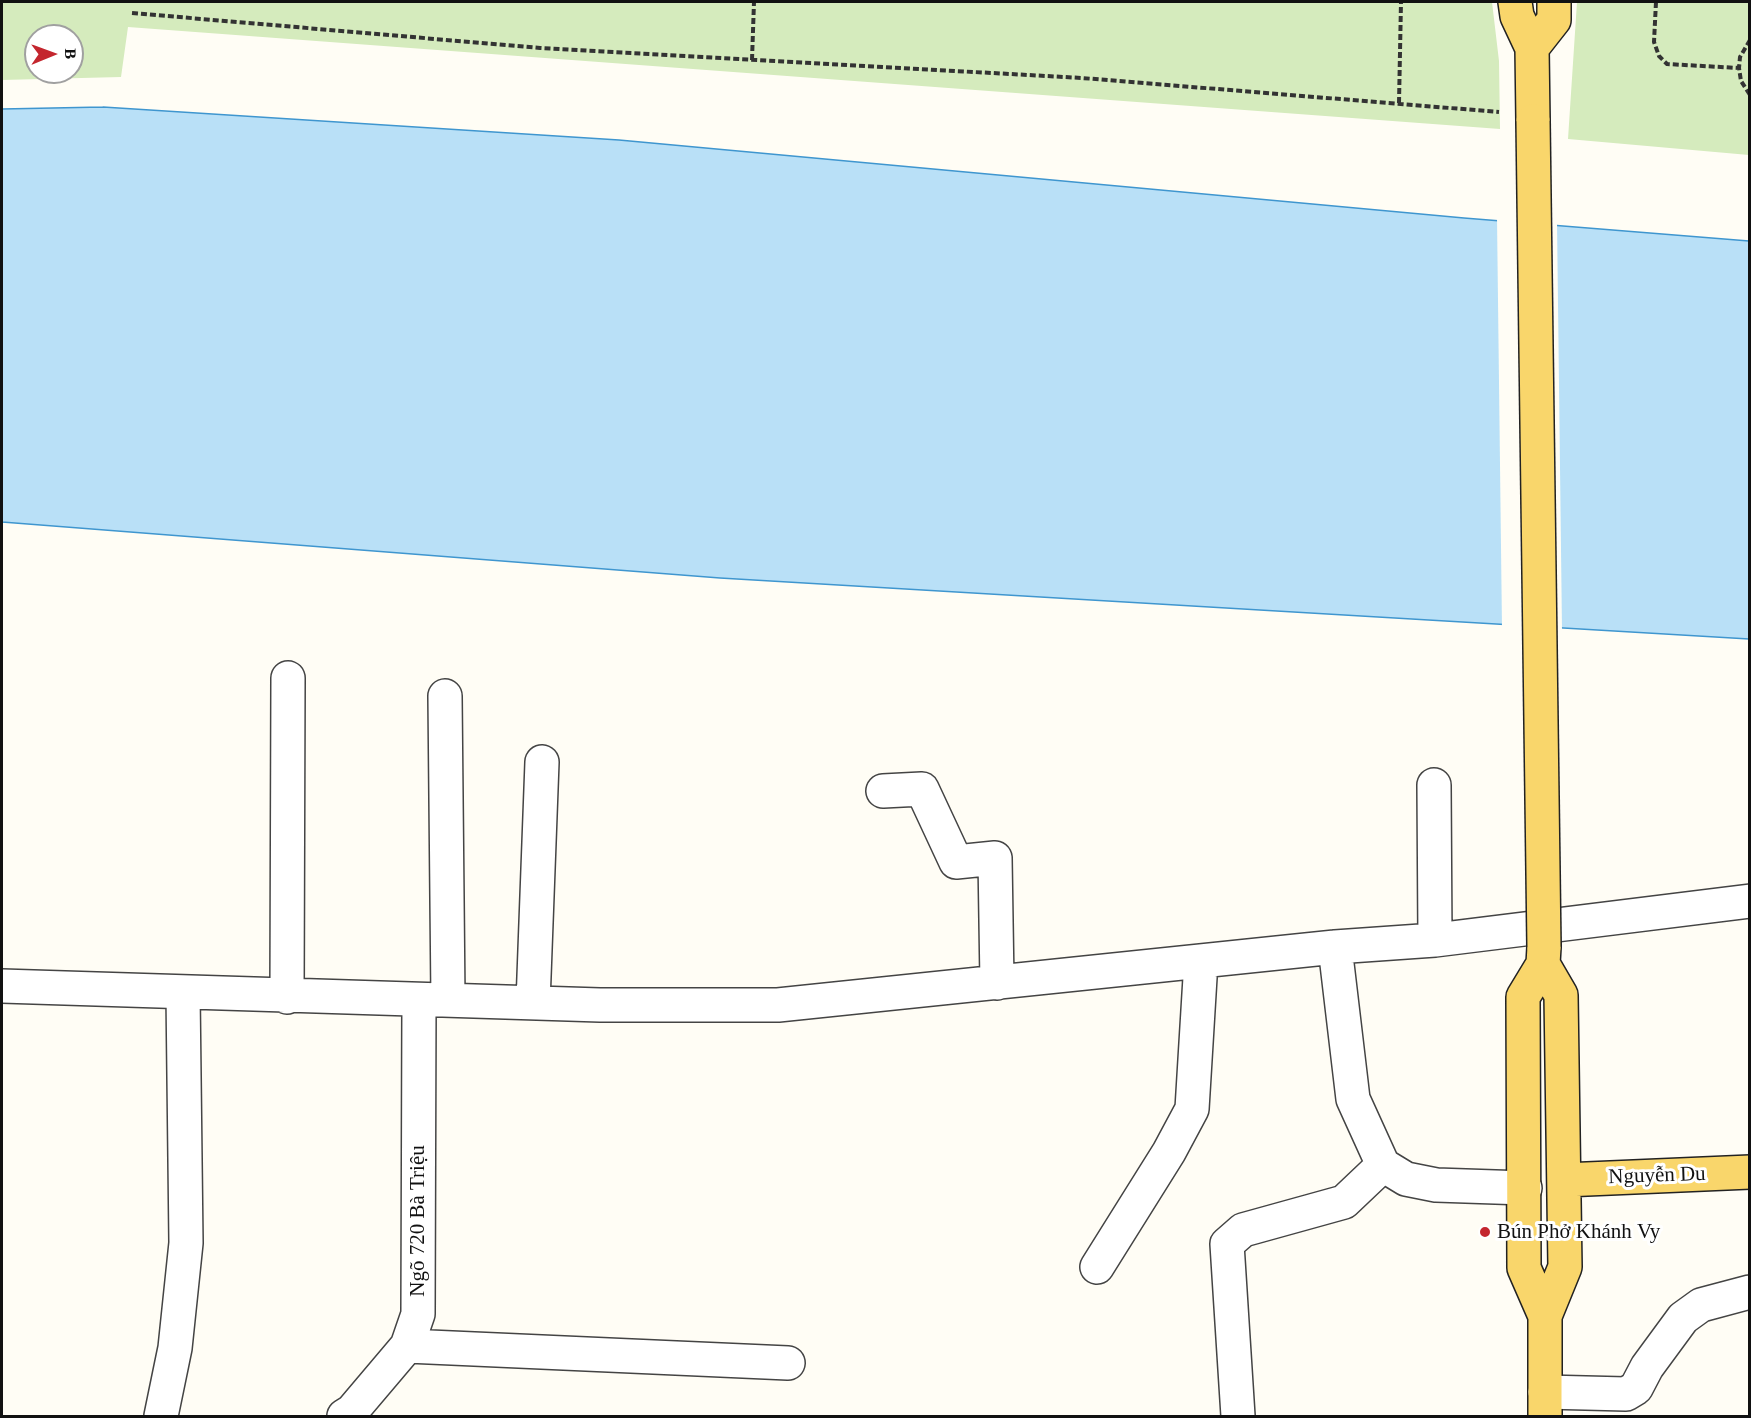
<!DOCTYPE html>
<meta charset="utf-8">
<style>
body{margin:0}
#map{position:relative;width:1751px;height:1418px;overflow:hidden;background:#fffdf5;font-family:Georgia,serif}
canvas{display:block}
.frame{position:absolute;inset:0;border:3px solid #111;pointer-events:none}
.north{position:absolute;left:24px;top:24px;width:60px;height:60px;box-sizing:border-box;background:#fff;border:2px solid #a0a0a0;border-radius:50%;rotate:89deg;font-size:16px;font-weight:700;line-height:24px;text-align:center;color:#111}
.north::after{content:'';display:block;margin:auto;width:21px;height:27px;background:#c4262e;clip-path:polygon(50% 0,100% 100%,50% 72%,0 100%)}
</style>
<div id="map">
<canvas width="1751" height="1418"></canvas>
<div class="frame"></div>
<div class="north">B</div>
</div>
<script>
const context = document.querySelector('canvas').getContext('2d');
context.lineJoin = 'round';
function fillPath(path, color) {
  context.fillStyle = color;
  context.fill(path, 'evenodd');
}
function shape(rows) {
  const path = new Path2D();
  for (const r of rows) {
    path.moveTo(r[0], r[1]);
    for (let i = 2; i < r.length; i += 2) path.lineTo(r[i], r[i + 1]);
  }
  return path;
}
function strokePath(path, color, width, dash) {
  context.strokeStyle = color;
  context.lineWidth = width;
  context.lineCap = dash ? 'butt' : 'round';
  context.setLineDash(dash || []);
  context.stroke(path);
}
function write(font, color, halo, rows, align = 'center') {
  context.font = font + ' Georgia,serif';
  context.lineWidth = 6;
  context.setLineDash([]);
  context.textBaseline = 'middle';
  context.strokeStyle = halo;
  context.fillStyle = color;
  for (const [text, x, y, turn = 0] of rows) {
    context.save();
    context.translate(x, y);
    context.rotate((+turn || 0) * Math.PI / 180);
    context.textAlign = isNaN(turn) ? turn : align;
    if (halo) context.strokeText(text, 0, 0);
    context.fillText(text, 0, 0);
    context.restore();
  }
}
const green = shape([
 [2,2,1492,2,1499,61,1500,129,128,27,121,77,2,80],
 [36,36,72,36,72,72,36,72],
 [1577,2,1749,2,1749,155,1568,139]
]);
const water = shape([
 [103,107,619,140,1464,218,1749,241,1749,639,720,578,2,522,2,109,103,107]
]);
const pier = shape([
 [1497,218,1557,223,1562,631,1502,628]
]);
const path = shape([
 [1656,2,1654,42,1659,56,1667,64,1739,68],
 [132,13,540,48,1082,78,1499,112],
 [1750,40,1740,57,1739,68,1741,81,1750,95],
 [752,60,754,2],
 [1399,103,1401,2]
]);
const minor = shape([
 [445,696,448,1000],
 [1434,785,1435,940],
 [883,791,922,789,956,862,995,858,997,983],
 [1335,947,1353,1099,1383,1165,1406,1179,1436,1185,1525,1188],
 [2,986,600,1005,778,1005,1335,947,1435,940,1750,901],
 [287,997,288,678],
 [533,1003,542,762],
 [1097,1267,1169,1152,1192,1109,1201,961],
 [407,1346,788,1363],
 [1545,1392,1626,1394,1636,1388,1647,1367,1683,1318,1701,1305,1750,1292],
 [161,1416,175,1348,186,1243,183,993],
 [344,1416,352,1411,407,1346,418,1314,419,1000],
 [1238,1416,1227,1244,1243,1230,1344,1202,1383,1165]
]);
const major = shape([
 [1515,2,1517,16,1532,48,1533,121],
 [1532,48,1554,20,1554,2],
 [1544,947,1543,964,1561,995,1565,1267,1545,1316,1545,1416],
 [1543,964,1523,997,1524,1268,1545,1316],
 [1564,1180,1750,1172]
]);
const majorBridge = shape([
 [1533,121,1544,947]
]);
const markers = [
 [1485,1232,6,"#c4262e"]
];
const streetNames = [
 ["Nguyễn Du",1657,1176,-2],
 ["Ngõ 720 Bà Triệu",418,1221,-90]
];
const poiNames = [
 ["Bún Phở Khánh Vy",1497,1232]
];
fillPath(green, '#d5ebbd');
fillPath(water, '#b9e0f7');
strokePath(water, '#3f96cf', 1.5);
fillPath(pier, '#fffdf5');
strokePath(minor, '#444', 36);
strokePath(major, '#222', 36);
strokePath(path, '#333', 4, [6, 3]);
strokePath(minor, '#fff', 33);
strokePath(major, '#f9d66b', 33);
strokePath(majorBridge, '#222', 36, []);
strokePath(majorBridge, '#f9d66b', 33);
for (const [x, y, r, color] of markers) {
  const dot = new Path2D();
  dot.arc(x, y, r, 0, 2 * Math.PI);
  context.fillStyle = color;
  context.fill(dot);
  strokePath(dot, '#fff', 2);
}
write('21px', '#111', '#fff', streetNames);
write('21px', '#111', '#fff', poiNames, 'left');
</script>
